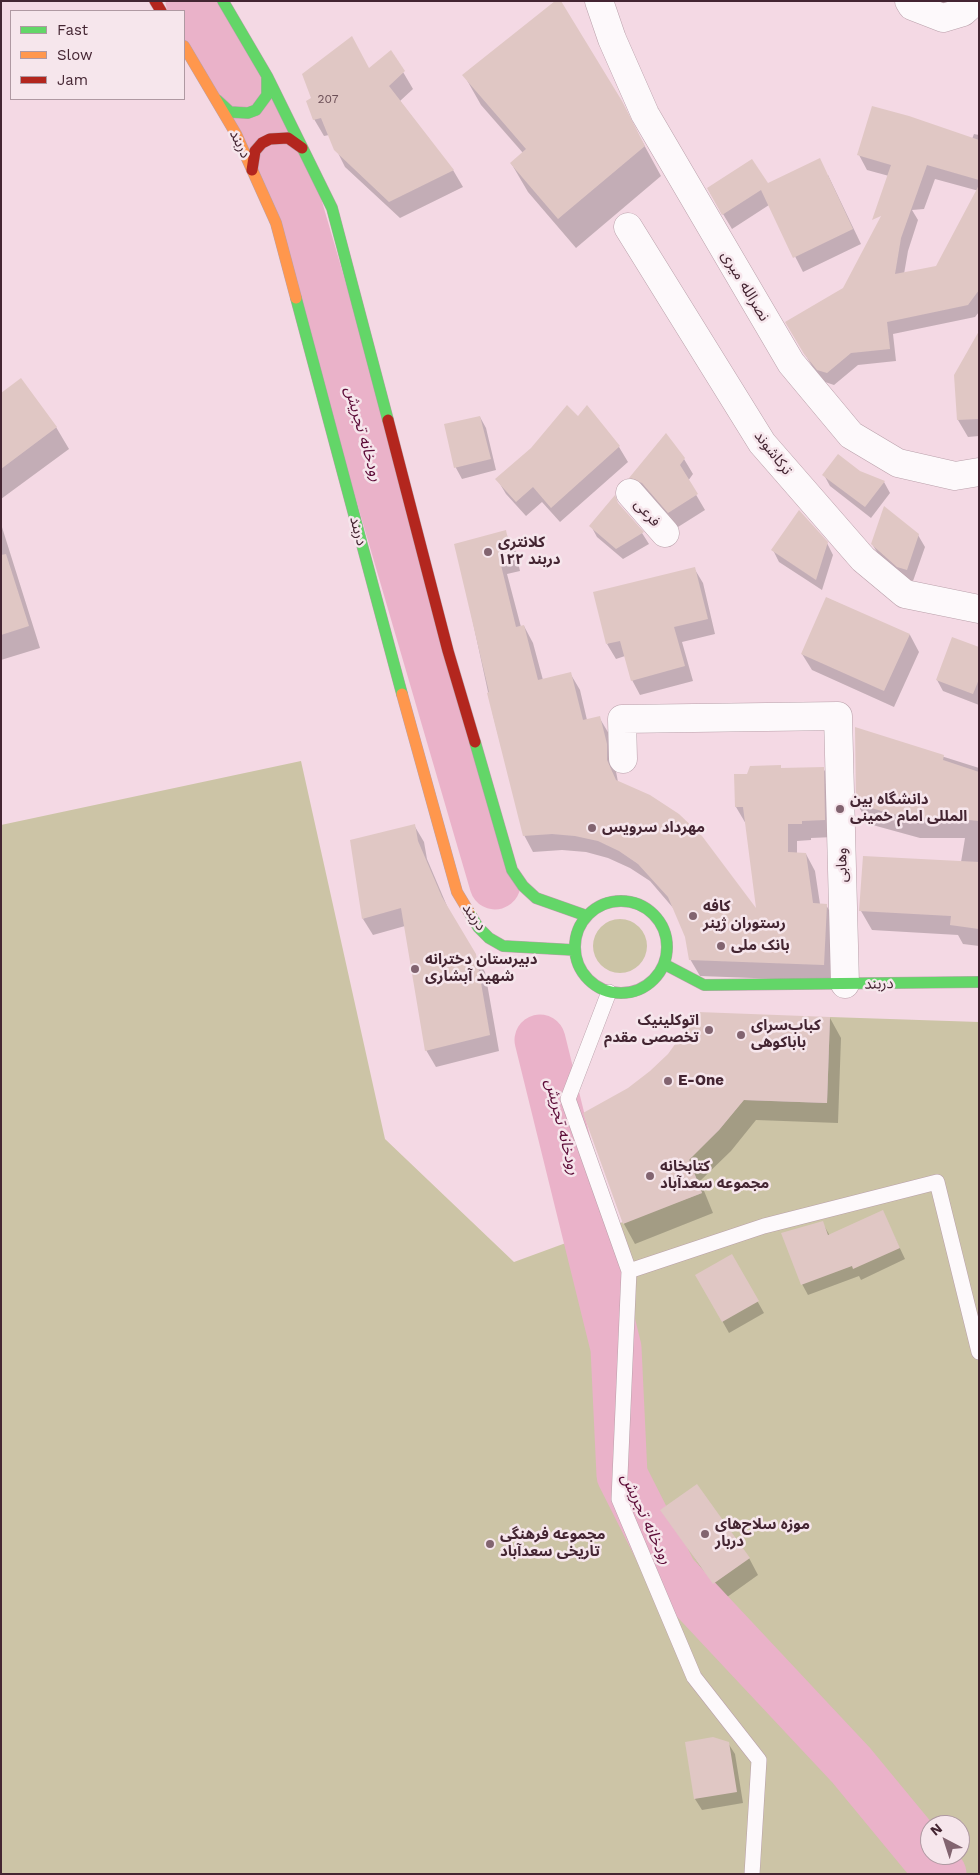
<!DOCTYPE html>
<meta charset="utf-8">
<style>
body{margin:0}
#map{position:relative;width:980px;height:1875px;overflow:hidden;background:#f4d9e4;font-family:"Work Sans",sans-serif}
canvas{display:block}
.frame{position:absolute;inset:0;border:2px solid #442532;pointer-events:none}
.legend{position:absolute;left:10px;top:10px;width:175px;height:90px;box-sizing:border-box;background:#f6e6ec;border:1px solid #af99a2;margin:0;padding:6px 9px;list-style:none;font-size:15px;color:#442532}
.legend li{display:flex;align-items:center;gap:10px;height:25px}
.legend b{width:25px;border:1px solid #af99a2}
.north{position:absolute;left:920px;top:1815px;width:50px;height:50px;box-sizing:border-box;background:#f6e6ec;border:1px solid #af99a2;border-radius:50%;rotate:320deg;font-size:14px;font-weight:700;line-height:20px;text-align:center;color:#442532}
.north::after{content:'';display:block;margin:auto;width:18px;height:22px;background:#826470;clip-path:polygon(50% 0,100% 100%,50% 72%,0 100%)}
</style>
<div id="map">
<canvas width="980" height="1875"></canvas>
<div class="frame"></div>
<ul class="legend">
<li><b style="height:6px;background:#63d668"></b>Fast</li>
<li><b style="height:6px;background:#ff974d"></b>Slow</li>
<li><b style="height:6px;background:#b3261e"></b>Jam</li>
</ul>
<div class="north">N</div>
</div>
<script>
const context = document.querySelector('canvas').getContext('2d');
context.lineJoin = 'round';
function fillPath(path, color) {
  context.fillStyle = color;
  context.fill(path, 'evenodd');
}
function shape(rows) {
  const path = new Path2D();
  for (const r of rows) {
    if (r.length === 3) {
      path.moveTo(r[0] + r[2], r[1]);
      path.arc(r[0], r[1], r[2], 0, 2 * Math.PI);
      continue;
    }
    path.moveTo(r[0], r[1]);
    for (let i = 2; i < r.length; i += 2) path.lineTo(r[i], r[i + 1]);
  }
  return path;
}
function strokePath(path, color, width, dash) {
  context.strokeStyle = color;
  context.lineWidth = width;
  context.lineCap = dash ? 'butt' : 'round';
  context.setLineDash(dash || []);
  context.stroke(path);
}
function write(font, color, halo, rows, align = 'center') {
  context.font = font + ' "Work Sans","Noto Sans Arabic",sans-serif';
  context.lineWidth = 5;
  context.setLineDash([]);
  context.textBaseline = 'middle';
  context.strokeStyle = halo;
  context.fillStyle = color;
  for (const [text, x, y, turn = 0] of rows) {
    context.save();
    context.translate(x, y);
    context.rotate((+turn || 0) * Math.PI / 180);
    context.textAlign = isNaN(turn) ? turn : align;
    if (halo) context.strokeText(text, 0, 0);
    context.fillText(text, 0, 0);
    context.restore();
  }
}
const green = shape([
 [301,761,385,1139,514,1262,702,1193,689,1159,719,1130,743,1100,827,1103,830,1017,979,1022,979,1874,1,1874,1,825],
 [930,1825,960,1825,960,1855,930,1855],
 [620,946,27]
]);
const shadow = shape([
 [939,1,972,1,941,5],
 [369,69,403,72,413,89,400,101,453,170,463,187,400,218,345,167,329,135,324,136,314,119],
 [464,75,618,97,661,176,576,248,528,192,511,163,523,153,481,105],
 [974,134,979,135,979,191,935,179,924,209,912,210,918,220,908,251,904,274,937,267,979,222,979,312,975,317,893,334,896,361,858,365,834,385,825,382,812,366,787,323,844,289,887,207,889,176,867,170,859,155,972,139],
 [828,175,861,244,803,272,769,205,732,229,708,189,768,184],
 [979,352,979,436,968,437,958,420,955,376],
 [1,395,56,427,69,449,1,499],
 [587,407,619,447,628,462,560,522,542,502,526,516,506,494,497,479,578,418],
 [480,417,486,428,496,470,462,479,456,468,445,425],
 [684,459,693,474,688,481,705,510,678,527,652,498,639,493,631,478],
 [859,472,884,482,890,493,871,518,830,486,824,475],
 [620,507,642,533,649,544,623,559,597,537,591,526],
 [1,524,40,648,1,660],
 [505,532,515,549,520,571,507,574,521,627,524,626,533,643,543,680,570,673,580,690,587,720,599,717,609,734,618,782,758,912,746,824,736,807,735,775,748,775,780,766,782,770,823,768,833,785,834,837,811,838,811,840,797,841,797,854,806,854,815,871,820,904,826,905,836,922,833,981,700,976,690,959,687,937,674,909,650,881,630,868,608,858,586,852,562,850,533,852,524,835,493,715,456,544],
 [918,535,925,547,913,581,904,578,879,555,872,544],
 [827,543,833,555,822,590,779,562,773,550],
 [694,568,703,583,715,634,682,642,693,681,640,695,632,680,625,656,616,659,607,644],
 [827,598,910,635,919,652,894,707,812,670,802,654],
 [979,649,979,705,943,691,937,680],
 [856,729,979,768,979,946,963,944,958,935,872,930,861,911,961,862,965,838,920,838,869,824,857,804],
 [414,825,424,842,427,859,450,913,485,972,499,1051,436,1067,426,1050,405,926,373,935,363,919],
 [830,1018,841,1038,838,1123,756,1120,731,1151,700,1181,713,1213,635,1244,624,1224,629,1089,651,1072],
 [822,1222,830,1236,888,1223,905,1259,861,1280,859,1276,808,1295,802,1284],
 [732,1256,764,1313,729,1333,697,1276],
 [662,1510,749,1558,758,1575,723,1600],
 [728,1743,735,1754,743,1803,702,1810,695,1799]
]);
const river = shape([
 [191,1,254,107,290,183,495,884],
 [540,1040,616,1348,622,1475,672,1574,851,1765,941,1874]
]);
const building = shape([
 [555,1,561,1,622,101,645,146,558,219,510,163,526,149,462,75],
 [352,36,369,68,391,50,405,71,389,86,454,170,389,202,334,150,321,118,313,120,306,101,311,98,302,74],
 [872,106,909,116,979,140,979,180,927,165,901,238,895,274,936,266,979,185,979,290,968,305,887,322,890,349,851,353,827,373,817,370,804,354,785,322,843,288,881,216,872,220,891,165,857,155],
 [820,158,853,229,793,258,761,190,722,215,707,188,752,159,768,183],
 [979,331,979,419,957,420,954,375],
 [21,378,57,427,1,469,1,393],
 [567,405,578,416,587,405,620,446,551,508,533,487,516,502,495,479,531,448],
 [480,416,491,459,454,468,444,424],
 [666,433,685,458,680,465,698,494,668,513,642,483,629,478],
 [838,454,860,471,885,481,865,507,822,475],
 [615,495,618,503,644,532,616,549,589,526],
 [884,506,919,534,907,570,897,567,871,544],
 [799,510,828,542,816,580,771,550],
 [506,530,511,554,499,557,516,627,524,625,538,680,571,672,583,720,600,716,607,744,607,760,616,780,650,795,679,814,702,836,756,908,743,807,735,807,734,774,747,774,750,766,781,765,781,768,824,767,825,820,802,821,802,824,788,824,788,852,806,853,813,903,827,904,824,965,689,960,685,937,668,897,638,864,619,851,598,841,575,836,552,834,523,836,487,693,489,692,454,544],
 [6,554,29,626,1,635,1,555],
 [695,567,708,619,674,627,685,666,631,681,620,641,606,644,593,592],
 [826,597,910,634,884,691,801,654],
 [952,637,979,647,979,679,973,694,936,680],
 [855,727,944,755,943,760,979,772,979,821,940,817,908,818,856,804],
 [415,824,418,841,442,897,476,954,490,1035,425,1051,401,908,362,919,350,840],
 [863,856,979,862,979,929,950,925,951,916,859,911],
 [698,1012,830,1017,827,1103,744,1100,719,1130,689,1160,702,1193,623,1224,583,1113,628,1088,650,1071,668,1054],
 [883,1210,900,1248,853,1269,852,1266,801,1285,781,1233,823,1221,828,1235],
 [732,1254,759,1301,722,1322,695,1275],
 [697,1484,750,1558,713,1584,660,1510],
 [713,1737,729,1742,737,1792,694,1799,685,1742]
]);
const lane = shape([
 [609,992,568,1099,629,1271],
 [752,1874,759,1760,694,1677,619,1499,629,1271,764,1226,937,1182,979,1352]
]);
const street = shape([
 [599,1,612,39,645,114,791,363,851,435,898,463,955,476,979,472],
 [909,1,912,6,943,18,963,12,975,1],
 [628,227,762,443,863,559,905,594,979,609],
 [630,493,665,533],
 [623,759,622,719,838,716,845,984]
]);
const fast = shape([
 [223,1,267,76,332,208,388,420],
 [217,100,230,112,248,113,256,110,267,95,267,76],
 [296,298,402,694],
 [475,742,512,870,523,886,536,898,587,916],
 [621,947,46],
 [469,912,478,927,489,938,503,946,574,950],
 [664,964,704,985,979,982]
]);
const slow = shape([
 [184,46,236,134,276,223,296,298],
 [402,694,457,892,469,912]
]);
const jam = shape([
 [155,1,161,11],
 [252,170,255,151,262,143,270,139,288,138,302,148],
 [388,420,448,651,475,742]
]);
const markers = [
 [488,552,5,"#826470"],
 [840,809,5,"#826470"],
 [592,828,5,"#826470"],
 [693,916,5,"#826470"],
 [721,946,5,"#826470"],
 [415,969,5,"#826470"],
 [709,1030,5,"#826470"],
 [741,1035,5,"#826470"],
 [668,1081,5,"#826470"],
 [650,1176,5,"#826470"],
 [705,1534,5,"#826470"],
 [490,1544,5,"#826470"]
];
const numberNames = [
 ["207",328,99]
];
const streetNames = [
 ["دربند",240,144,64],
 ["نصرالله میری",745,286,59],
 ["ترکاشوند",773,453,52],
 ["فرعی",647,513,49],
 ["دربند",358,531,75],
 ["وهابی",842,865,-91],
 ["دربند",474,917,55],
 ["دربند",879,984,-1]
];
const poiNames = [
 ["کلانتری",498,543],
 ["۱۲۲ دربند",498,560],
 ["دانشگاه بین",850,800],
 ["المللی امام خمینی",850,817],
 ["مهرداد سرویس",602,828],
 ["کافه",703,907],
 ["رستوران ژینر",703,924],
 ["بانک ملی",731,946],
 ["دبیرستان دخترانه",425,960],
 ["شهید آبشاری",425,977],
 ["اتوکلینیک",699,1021,"right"],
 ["تخصصی مقدم",699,1038,"right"],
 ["کباب‌سرای",751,1026],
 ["باباکوهی",751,1043],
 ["E-One",678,1081],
 ["کتابخانه",660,1167],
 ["مجموعه سعدآباد",660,1184],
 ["موزه سلاح‌های",715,1525],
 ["دربار",715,1542],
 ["مجموعه فرهنگی",500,1535],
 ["تاریخی سعدآباد",500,1552]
];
const waterNames = [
 ["رودخانه تجریش",363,434,74],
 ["رودخانه تجریش",562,1127,76],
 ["رودخانه تجریش",646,1519,65]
];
fillPath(green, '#ccc4a6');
fillPath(shadow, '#0003');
strokePath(river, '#eab2c9', 51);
fillPath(building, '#e0c7c4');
strokePath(lane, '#b9a0aa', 16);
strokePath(street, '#b9a0aa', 29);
strokePath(fast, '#b9a0aa', 12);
strokePath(slow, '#b9a0aa', 12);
strokePath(jam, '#b9a0aa', 12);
strokePath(lane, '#fdf9fb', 15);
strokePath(street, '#fdf9fb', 28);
strokePath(fast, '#63d668', 11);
strokePath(slow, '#ff974d', 11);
strokePath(jam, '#b3261e', 11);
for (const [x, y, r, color] of markers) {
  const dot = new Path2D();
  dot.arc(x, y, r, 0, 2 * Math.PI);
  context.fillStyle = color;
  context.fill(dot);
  strokePath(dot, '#f6e6ec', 2);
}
write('12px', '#6b4e56', null, numberNames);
write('15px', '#442532', '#f6e6ec', streetNames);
write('bold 15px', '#442532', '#f6e6ec', poiNames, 'left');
write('italic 16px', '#5c0b37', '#f6e6ec', waterNames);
</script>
